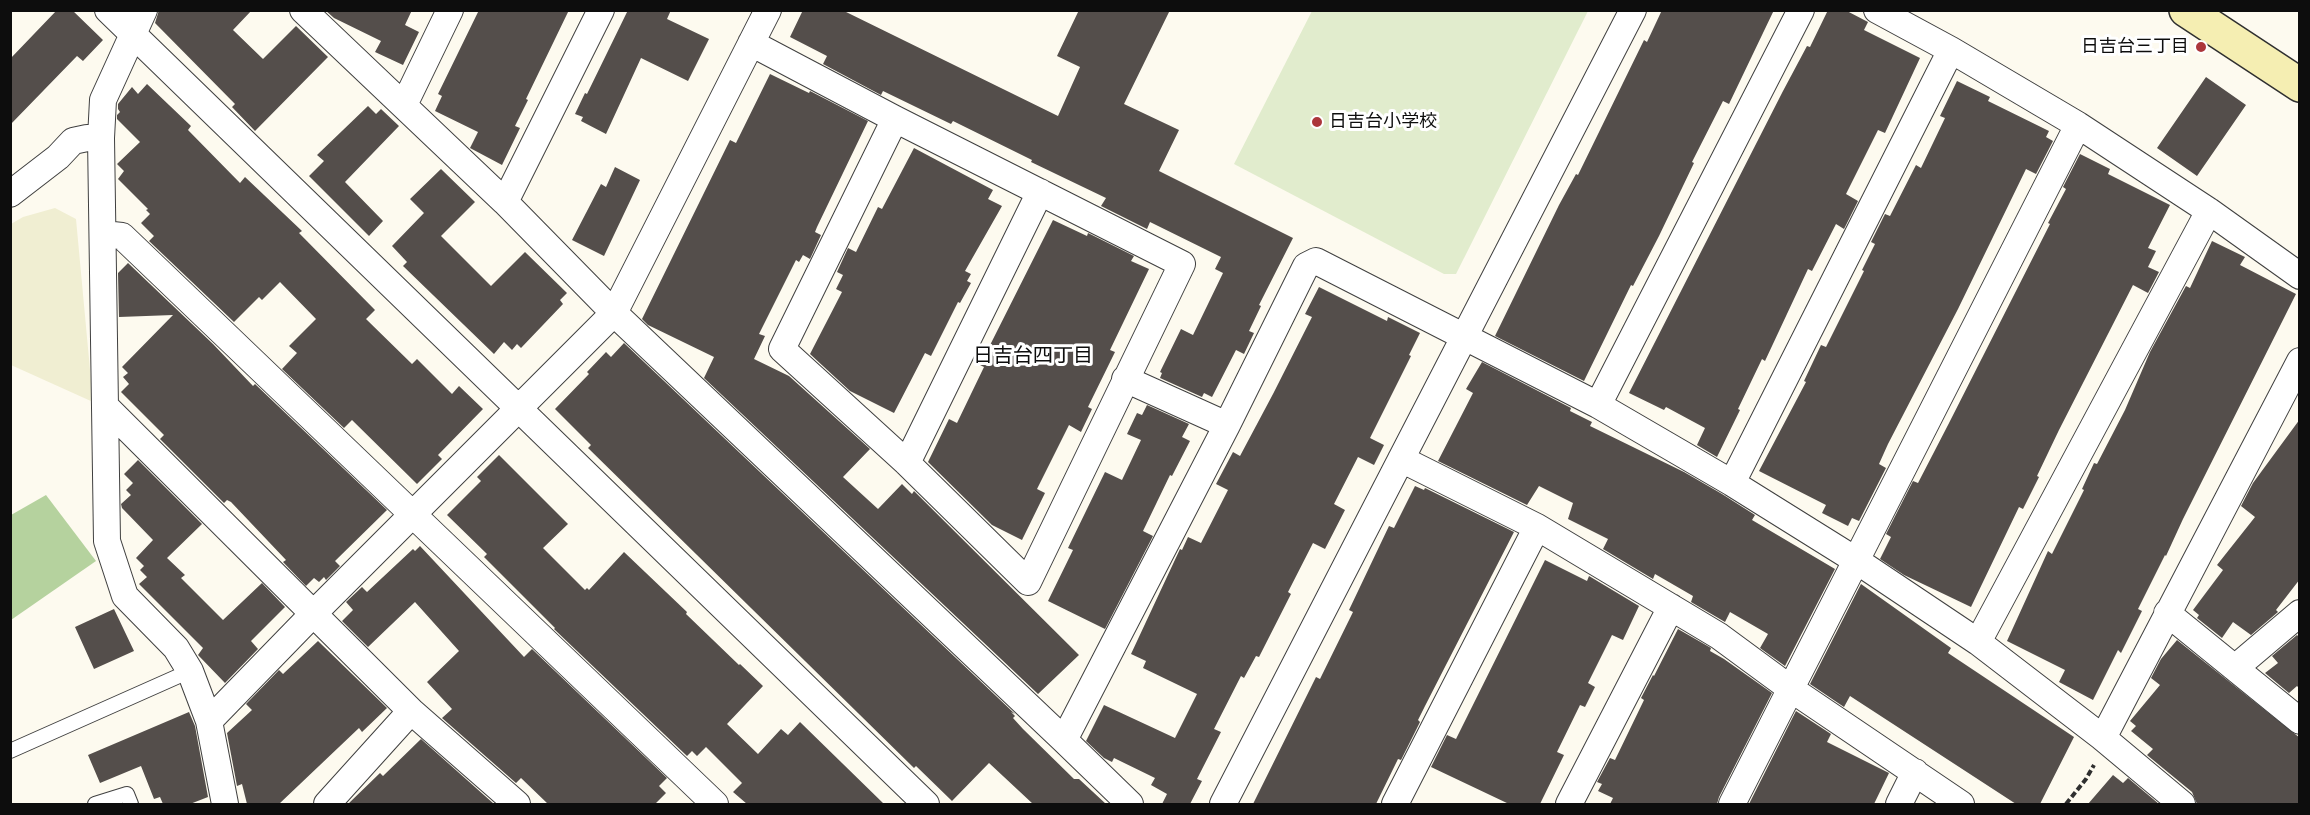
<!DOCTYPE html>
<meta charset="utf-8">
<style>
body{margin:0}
#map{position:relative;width:2310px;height:815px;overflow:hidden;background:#fdfaef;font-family:"IBM Plex Serif",serif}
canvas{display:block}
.frame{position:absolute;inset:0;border:12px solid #0d0d0d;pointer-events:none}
</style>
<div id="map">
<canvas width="2310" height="815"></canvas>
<div class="frame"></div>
</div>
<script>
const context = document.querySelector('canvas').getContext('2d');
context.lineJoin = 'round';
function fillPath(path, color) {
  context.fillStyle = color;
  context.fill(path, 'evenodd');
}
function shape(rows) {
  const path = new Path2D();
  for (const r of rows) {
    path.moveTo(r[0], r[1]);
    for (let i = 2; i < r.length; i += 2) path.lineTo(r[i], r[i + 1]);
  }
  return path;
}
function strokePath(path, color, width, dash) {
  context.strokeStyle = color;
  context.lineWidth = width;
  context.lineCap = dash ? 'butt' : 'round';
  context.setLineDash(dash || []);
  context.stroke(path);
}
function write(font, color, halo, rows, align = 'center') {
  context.font = font + ' "IBM Plex Serif","Noto Sans JP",serif';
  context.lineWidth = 6;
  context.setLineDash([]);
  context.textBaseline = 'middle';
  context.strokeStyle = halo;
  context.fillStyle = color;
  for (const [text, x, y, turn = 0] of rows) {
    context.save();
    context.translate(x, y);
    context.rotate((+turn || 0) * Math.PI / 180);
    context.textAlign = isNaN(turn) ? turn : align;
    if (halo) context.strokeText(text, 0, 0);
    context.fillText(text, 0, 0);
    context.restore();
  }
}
const farmland = shape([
 [55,208,76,219,93,402,11,365,11,224,23,217]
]);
const forest = shape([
 [46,495,96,561,11,620,11,515]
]);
const pitch = shape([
 [1312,11,1588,11,1456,274,1444,274,1234,164]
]);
const building = shape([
 [57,10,72,10,103,40,83,61,77,56,10,125,10,59],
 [159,10,252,10,233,30,263,59,296,26,328,57,255,131,232,107,235,104,155,23],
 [325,10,412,10,405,25,419,32,403,65,375,52,381,41,334,18],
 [479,10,569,10,526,99,528,100,515,126,520,128,502,165,470,148,478,132,435,111,442,96,438,94],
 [628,10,671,10,667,19,709,39,688,81,641,58,606,134,581,121,583,117,575,114,585,93,587,94],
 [803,10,842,10,1058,116,1080,67,1057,56,1079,10,1170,10,1124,104,1179,130,1159,171,1293,238,1259,305,1261,306,1249,331,1254,333,1244,354,1236,350,1212,397,1204,393,1202,397,1160,378,1162,373,1160,372,1181,329,1193,335,1223,273,1215,269,1221,257,1150,222,1147,229,1101,206,1106,198,1031,162,1032,160,953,121,951,124,883,91,881,95,823,64,827,56,790,37],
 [1662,10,1774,10,1729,104,1723,101,1692,162,1694,163,1659,236,1633,286,1631,285,1584,381,1495,336,1559,205,1576,174,1578,175,1644,40,1647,42],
 [1828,10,1845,10,1868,22,1864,30,1920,58,1885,133,1878,130,1846,194,1858,201,1844,229,1836,224,1812,271,1808,269,1765,361,1762,359,1738,409,1740,410,1717,457,1697,445,1705,428,1666,407,1664,410,1629,393,1783,91,1807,46,1810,47],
 [770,74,809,93,810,91,868,121,817,227,815,232,821,235,810,259,803,255,799,262,796,260,759,334,765,336,754,359,789,376,870,449,843,477,878,509,902,484,912,494,914,491,1079,655,1038,694,704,378,714,357,648,325,642,319,730,140,736,143],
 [2206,77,2246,105,2197,176,2157,148],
 [1957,81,1990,97,1988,101,2049,131,2046,137,2053,141,2036,174,2026,169,1958,309,1888,444,1879,464,1886,468,1859,521,1852,518,1848,526,1822,513,1826,505,1759,471,1806,382,1804,381,1821,345,1826,347,1864,271,1862,270,1875,244,1871,242,1885,214,1890,216,1916,165,1921,168,1945,118,1940,116],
 [147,84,191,126,188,130,240,183,245,177,302,231,299,233,375,310,366,319,412,364,417,359,452,394,459,386,483,409,438,455,442,459,417,484,352,420,344,428,282,369,297,353,289,346,316,319,280,282,262,300,259,297,234,322,149,241,154,236,141,223,150,214,146,210,148,209,118,179,124,171,117,164,140,142,117,119,117,115,120,112,118,109,118,104,132,87,138,94],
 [368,106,376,114,381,109,399,126,345,182,383,221,369,236,309,176,324,161,317,155],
 [914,148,993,190,988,199,1002,206,965,271,971,274,967,281,971,283,960,303,958,302,931,356,925,353,894,413,850,391,810,354,842,292,836,289,843,275,837,272,848,248,856,252,878,207,882,209],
 [2080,154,2110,169,2108,174,2170,205,2148,248,2156,251,2148,267,2159,272,2148,293,2133,285,2059,430,2037,476,2039,477,2023,509,2019,507,1971,607,1904,575,1880,559,1891,537,1886,534,1913,481,1918,483,1948,425,2050,224,2048,223,2066,189,2063,187],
 [615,167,640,180,604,256,572,240,601,184,606,187],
 [441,169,475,202,441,236,491,286,525,252,567,293,560,300,563,304,521,348,517,344,512,350,504,342,494,354,403,266,407,262,392,246,424,213,410,199],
 [1053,220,1087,236,1088,233,1134,256,1131,261,1149,269,1110,350,1115,352,1088,407,1092,409,1081,432,1069,425,1037,489,1045,493,1022,540,992,525,928,462,949,419,957,423,984,367,980,365],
 [2212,241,2245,257,2240,265,2296,294,2183,519,2166,556,2165,555,2138,609,2142,611,2121,653,2118,650,2093,700,2059,682,2065,670,2007,641,2048,551,2052,554,2084,490,2082,489,2094,463,2097,464,2125,410,2150,352,2186,286,2190,288],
 [128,263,213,344,253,386,255,384,387,510,335,561,340,566,326,580,324,577,319,582,314,578,306,586,283,562,286,560,231,502,227,500,224,503,160,439,164,435,121,392,129,384,123,377,128,373,122,367,173,315,119,317,118,273],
 [1319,287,1387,321,1388,317,1420,333,1409,355,1411,356,1370,438,1384,445,1374,465,1358,457,1334,504,1345,510,1325,549,1313,543,1288,592,1291,594,1259,657,1256,656,1244,678,1241,676,1214,729,1221,732,1197,779,1202,781,1190,804,1162,804,1167,794,1151,785,1155,778,1114,758,1112,762,1104,758,1086,741,1104,705,1175,738,1197,694,1143,668,1146,661,1131,654,1180,549,1182,550,1188,537,1201,543,1228,490,1216,484,1233,452,1240,456,1273,394,1312,317,1305,314],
 [624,343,1015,714,1011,712,1015,716,1013,718,1023,729,1074,779,1079,779,1106,804,1033,804,989,763,952,801,916,766,914,768,588,448,591,445,555,409,589,374,587,372,606,352,611,357],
 [1482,362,1571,408,1570,411,1592,422,1590,426,1684,472,1722,494,1755,515,1752,520,1835,569,1785,666,1760,648,1768,634,1730,612,1725,622,1691,602,1693,596,1655,574,1653,579,1603,549,1608,539,1568,519,1573,503,1539,486,1527,505,1438,461,1473,393,1466,389],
 [1147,405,1189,424,1182,437,1190,441,1172,476,1170,475,1143,531,1153,536,1105,629,1048,601,1073,550,1068,548,1105,472,1122,480,1141,440,1127,434,1137,413,1142,415],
 [2300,419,2300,579,2276,610,2278,612,2251,635,2233,622,2222,638,2197,618,2199,615,2193,610,2223,570,2217,565,2255,517,2241,506,2253,483],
 [499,455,568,524,543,548,585,590,587,588,589,590,624,552,687,612,686,614,739,665,740,664,763,686,727,724,758,754,781,729,788,735,800,722,884,804,747,804,733,792,742,783,706,747,697,756,692,751,687,756,554,629,555,628,484,557,487,554,447,515,481,481,477,477],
 [138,460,202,524,167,558,185,575,181,578,223,620,262,583,285,607,251,641,258,649,225,683,198,655,203,648,139,584,147,577,140,570,144,566,136,558,153,540,122,508,121,504,131,495,126,490,133,483,124,474],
 [1415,486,1424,490,1425,488,1514,532,1425,706,1418,720,1420,722,1401,760,1398,759,1376,804,1253,804,1316,677,1320,679,1353,612,1349,610,1389,526,1394,528],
 [420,546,524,657,532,649,667,778,659,786,666,793,655,804,548,804,521,778,516,783,442,718,452,709,427,682,459,651,415,602,368,647,342,621,353,610,346,602,362,587,367,592,413,549,415,551],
 [1545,560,1587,581,1589,576,1639,606,1623,640,1612,635,1588,683,1595,687,1585,707,1580,705,1557,752,1564,755,1540,804,1509,804,1431,767,1447,735,1456,739],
 [1861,584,1951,648,1948,653,2074,737,2040,804,2016,804,1850,696,1844,707,1810,684],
 [114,609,134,651,94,669,75,627],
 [1678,629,1711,648,1710,651,1724,659,1772,693,1719,797,1717,804,1610,804,1613,798,1598,791,1602,784,1597,782,1610,758,1615,760,1644,700,1641,698,1653,675,1654,676],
 [2297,635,2300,638,2300,689,2297,686,2289,693,2265,673,2278,663,2272,656],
 [2177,640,2300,738,2300,804,2197,804,2192,792,2147,755,2153,749,2131,731,2136,726,2130,721,2160,685,2151,678,2161,659],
 [318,641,387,708,362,732,359,728,279,804,247,804,242,784,237,786,227,733,252,710,246,704,279,670,283,674],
 [1796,711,1831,734,1827,742,1889,773,1874,804,1749,804],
 [189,712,195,726,208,797,190,804,163,804,160,797,154,799,141,766,100,783,88,755],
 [421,739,494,804,348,804,380,773,383,776],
 [2113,775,2123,783,2128,778,2159,804,2088,804]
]);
const path = shape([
 [2066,804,2086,779,2094,765]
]);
const lane = shape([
 [10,751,190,671],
 [95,804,127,794,131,804]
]);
const street = shape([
 [108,10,926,804],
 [144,10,103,100,101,138,107,541,125,596,176,648,190,671,209,721,225,804],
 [303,10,505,202,614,313,1064,740,1130,804],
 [1877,10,1951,50,2078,125,2209,211,2300,276],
 [751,43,895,119,1182,264,1028,582,907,463,782,349,895,119],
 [404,105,450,10],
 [10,194,58,157,73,141,87,138,101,138],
 [505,202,601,10],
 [103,234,122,236,715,804],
 [1125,379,1227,425],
 [1598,405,1801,10],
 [106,407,411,711,517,804],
 [1401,459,1537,527,1719,636,1791,689,1961,804],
 [907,463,1040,192],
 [1732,483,1951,50],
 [2167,613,2300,721],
 [1978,642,2209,211],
 [2235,668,2300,613],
 [209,721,314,613,614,313,768,10],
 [2103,738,2300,361],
 [1064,740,1227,425,1306,266,1316,261,1598,405,1732,483,1857,561,1978,642,2103,738,2182,804],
 [327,804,411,711],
 [1223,804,1633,10],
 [1395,804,1537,527],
 [1569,804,1671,607],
 [1732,804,2078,125],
 [1899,804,1915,772]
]);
const secondary = shape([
 [2186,10,2300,85]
]);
const markers = [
 [2201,47,6,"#ac363b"],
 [1317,122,6,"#ac363b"]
];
const poiNames = [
 ["日吉台三丁目",2189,47],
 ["日吉台小学校",1329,122,"left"]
];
const neighbourhoodNames = [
 ["日吉台四丁目",1033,356]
];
fillPath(farmland, '#f0eed2');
fillPath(forest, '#b5d29e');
fillPath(pitch, '#e1eccd');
fillPath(building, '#544e4b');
strokePath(lane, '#404040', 16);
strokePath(street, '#404040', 28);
strokePath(secondary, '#2f2f2f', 36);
strokePath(path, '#2f2f2f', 4, [6, 3]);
strokePath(lane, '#fff', 14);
strokePath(street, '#fff', 26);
strokePath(secondary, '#f5eeb2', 33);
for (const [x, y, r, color] of markers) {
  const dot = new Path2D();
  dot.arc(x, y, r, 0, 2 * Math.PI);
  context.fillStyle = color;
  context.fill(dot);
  strokePath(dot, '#fff', 2);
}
write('18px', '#0d0d0d', '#fff', poiNames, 'right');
write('20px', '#0d0d0d', '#fff', neighbourhoodNames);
</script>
